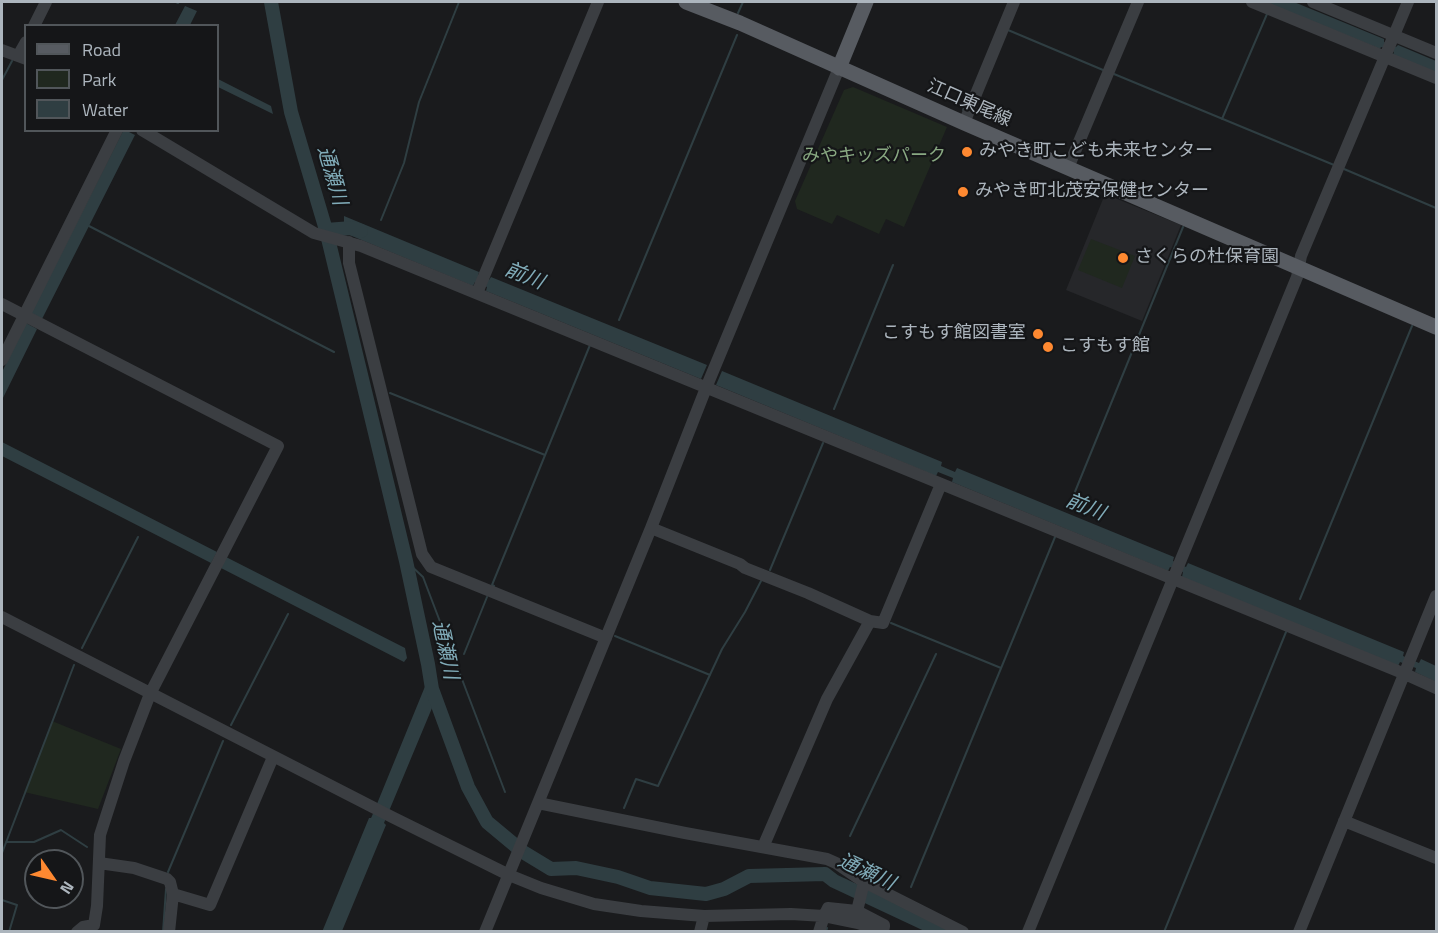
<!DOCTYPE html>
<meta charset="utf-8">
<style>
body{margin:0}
#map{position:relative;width:1438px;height:933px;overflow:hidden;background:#1a1b1d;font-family:"Titillium Web",sans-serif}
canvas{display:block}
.frame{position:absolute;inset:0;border:3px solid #acb5bd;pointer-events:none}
.legend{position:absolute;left:24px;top:24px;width:195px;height:108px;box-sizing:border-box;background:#151618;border:2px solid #51565a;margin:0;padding:8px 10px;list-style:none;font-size:18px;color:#acb5bd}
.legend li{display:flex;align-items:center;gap:12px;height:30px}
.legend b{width:30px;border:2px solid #51565a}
.north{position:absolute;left:24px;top:849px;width:60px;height:60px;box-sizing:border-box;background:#151618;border:2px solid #51565a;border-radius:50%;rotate:124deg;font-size:16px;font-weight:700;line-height:24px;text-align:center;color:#acb5bd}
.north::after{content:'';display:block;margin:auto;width:21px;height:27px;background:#fe8931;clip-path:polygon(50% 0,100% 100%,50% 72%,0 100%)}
</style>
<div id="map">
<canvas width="1438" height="933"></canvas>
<div class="frame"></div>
<ul class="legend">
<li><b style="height:8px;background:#575b61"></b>Road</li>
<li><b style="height:16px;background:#20281f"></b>Park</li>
<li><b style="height:16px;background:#2f3e42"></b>Water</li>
</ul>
<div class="north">N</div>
</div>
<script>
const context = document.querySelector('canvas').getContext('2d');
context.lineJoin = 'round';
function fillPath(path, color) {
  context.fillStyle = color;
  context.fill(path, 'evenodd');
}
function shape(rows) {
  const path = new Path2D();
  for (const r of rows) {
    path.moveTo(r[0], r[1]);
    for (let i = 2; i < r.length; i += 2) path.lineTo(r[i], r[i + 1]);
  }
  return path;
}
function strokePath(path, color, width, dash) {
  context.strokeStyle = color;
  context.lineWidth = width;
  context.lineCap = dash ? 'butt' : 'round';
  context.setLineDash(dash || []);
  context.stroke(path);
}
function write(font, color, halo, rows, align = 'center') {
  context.font = font + ' "Titillium Web","Noto Sans JP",sans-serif';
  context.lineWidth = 4.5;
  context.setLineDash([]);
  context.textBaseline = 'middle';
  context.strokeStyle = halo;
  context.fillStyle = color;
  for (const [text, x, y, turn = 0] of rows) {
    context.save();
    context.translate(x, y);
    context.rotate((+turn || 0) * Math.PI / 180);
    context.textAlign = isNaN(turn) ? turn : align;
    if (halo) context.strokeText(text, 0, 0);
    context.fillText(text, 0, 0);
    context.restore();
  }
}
const built = shape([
 [1105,194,1181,225,1142,321,1066,290]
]);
const green = shape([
 [853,87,947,127,904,227,886,219,879,234,837,215,832,224,797,209,795,201,844,90],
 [1091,239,1135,256,1122,288,1078,270],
 [52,721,121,749,98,809,24,792]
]);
const water = shape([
 [1265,2,1294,2,1384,39,1384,42,1396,47,1398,45,1436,61,1436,73,1393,55,1394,52,1392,51,1381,47,1380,49],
 [185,6,197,11,190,25,175,25],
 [218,79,271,106,273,114,218,87],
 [123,131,127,131,135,135,42,319,31,313],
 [344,216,479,272,478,276,489,280,491,277,707,365,701,379,486,291,487,287,475,282,473,286,347,234,344,228],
 [26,323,37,329,2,400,2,372],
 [722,371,942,462,941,466,955,472,957,468,1174,557,1173,561,1186,567,1188,563,1404,652,1403,656,1419,663,1421,659,1436,666,1436,682,1415,672,1416,668,1400,662,1398,666,1182,577,1183,572,1170,567,1168,571,952,482,953,478,938,472,936,476,716,385],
 [2,442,217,552,211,563,2,456],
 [226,557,405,648,407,658,404,662,221,568],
 [426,684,432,708,384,823,386,825,342,931,322,932,369,818,371,818,372,816]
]);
const stream = shape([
 [176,2,178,3],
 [738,13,743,2],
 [1008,30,1103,70],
 [1114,74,1334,165],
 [2,80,12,61],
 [963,110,967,101],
 [1222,119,1267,14],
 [1344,169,1436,208],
 [381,220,404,163,419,102,459,2],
 [89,226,334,352],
 [619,320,737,35],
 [390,393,545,455],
 [834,409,893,265],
 [1070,504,1183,227],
 [406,561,423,577,505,792],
 [770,570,823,443],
 [494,586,492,585,590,345],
 [1300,599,1412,326],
 [891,623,1001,668],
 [615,636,710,675],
 [82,648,138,537],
 [464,654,487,597],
 [429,696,432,689],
 [231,725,288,614],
 [624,808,636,779,658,786,722,649,745,612,761,581],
 [850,836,936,654],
 [6,842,34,842,61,830,87,847],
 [2,853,74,665],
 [168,872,223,741],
 [911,887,1055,537],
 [2,900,17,905,9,932],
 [163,932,166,889],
 [826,932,827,928],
 [1164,932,1286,632]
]);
const river = shape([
 [271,2,291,112,326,230,406,561,428,664,432,689,468,787,487,822,523,852,551,869,576,868,618,877,650,888,706,894,724,889,749,876,825,874,834,881,943,932],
 [326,230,352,228,361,231]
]);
const minor = shape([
 [1252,2,1436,78],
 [1313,2,1436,53],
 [34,26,46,2],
 [2,50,26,59],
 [18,56,26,42],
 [964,123,1014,2],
 [142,130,314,233,361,246,1405,674,1436,688],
 [1068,168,1138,2],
 [349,242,349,263,422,554,431,567,606,638],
 [477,293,598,2],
 [2,304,278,446,150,694,124,761,100,835,97,906,94,925,83,927,77,932],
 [2,360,117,130],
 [651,528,740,564,745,568,808,593,870,621,883,623,941,484],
 [2,617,392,817,509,875,541,888,594,904,641,911,704,916,791,914,824,916,858,923,884,932],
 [538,803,685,833,827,859,836,863,864,882,963,932],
 [1344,821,1436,858],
 [763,847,827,699,870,621],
 [99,863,134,868,167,879,170,882,173,894,169,932],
 [173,894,210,905,273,757],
 [857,911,884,925,884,927],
 [485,932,651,528,706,388,839,68],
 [700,932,704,916],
 [819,932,824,916,828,908,857,911,864,882],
 [1028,932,1297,277,1301,256,1408,2],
 [1299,932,1436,596]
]);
const major = shape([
 [686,2,740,23,964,123,1436,327],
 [839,68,866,2]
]);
const markers = [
 [967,152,6,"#fe8931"],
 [963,192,6,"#fe8931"],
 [1123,258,6,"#fe8931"],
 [1038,334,6,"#fe8931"],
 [1048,347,6,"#fe8931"]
];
const streetNames = [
 ["江口東尾線",969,104,24]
];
const poiNames = [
 ["みやき町こども未来センター",979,152],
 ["みやき町北茂安保健センター",975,192],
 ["さくらの杜保育園",1135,258],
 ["こすもす館図書室",1026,334,"right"],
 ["こすもす館",1060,347]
];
const parkNames = [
 ["みやキッズパーク",874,157]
];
const waterNames = [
 ["通瀬川",331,176,74],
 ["前川",524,277,22],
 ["前川",1085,508,22],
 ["通瀬川",444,650,78],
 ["通瀬川",866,873,25]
];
fillPath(built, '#26272a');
fillPath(green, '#20281f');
fillPath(water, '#2f3e42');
strokePath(stream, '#2f3e42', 2);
strokePath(river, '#2f3e42', 14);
strokePath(minor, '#3b3e42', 12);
strokePath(major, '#575b61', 15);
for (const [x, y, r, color] of markers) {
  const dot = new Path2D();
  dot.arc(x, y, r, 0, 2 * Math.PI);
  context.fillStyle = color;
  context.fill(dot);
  strokePath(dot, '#151618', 2);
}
write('18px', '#acb5bd', '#151618', streetNames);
write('18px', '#acb5bd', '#151618', poiNames, 'left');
write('18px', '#89a982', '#151618', parkNames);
write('italic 20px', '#81acb9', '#151618', waterNames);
</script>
